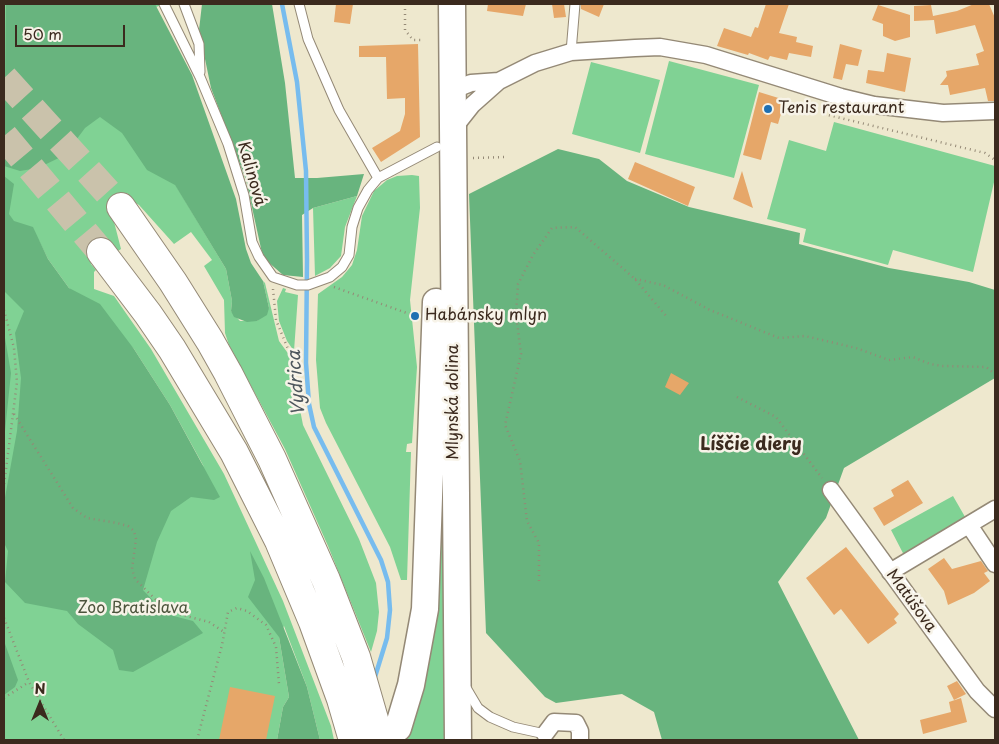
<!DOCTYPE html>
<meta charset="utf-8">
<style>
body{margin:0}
#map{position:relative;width:999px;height:744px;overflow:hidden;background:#eee8ce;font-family:"Playpen Sans",sans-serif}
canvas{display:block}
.frame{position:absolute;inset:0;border:5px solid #3b2a1e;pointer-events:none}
.north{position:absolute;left:15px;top:679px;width:50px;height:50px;-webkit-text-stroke:4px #f7f3e8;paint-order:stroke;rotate:0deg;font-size:14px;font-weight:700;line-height:20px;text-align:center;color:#3b2a1e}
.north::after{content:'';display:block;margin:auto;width:18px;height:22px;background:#3b2a1e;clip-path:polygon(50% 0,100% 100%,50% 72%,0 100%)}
.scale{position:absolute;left:15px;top:25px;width:110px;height:22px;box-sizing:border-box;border:2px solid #3b2a1e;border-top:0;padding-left:6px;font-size:15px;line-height:18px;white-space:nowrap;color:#3b2a1e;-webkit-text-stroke:4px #f7f3e8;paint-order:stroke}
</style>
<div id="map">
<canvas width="999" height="744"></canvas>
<div class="frame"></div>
<div class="north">N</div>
<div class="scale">50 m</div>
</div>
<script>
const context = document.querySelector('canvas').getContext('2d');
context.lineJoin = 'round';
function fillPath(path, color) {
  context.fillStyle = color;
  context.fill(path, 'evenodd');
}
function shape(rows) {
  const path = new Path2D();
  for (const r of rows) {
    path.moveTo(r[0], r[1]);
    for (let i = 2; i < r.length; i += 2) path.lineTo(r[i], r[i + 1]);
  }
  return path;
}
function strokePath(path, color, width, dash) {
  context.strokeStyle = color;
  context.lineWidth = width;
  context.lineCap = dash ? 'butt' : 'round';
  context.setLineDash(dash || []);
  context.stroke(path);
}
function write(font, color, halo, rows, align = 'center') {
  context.font = font + ' "Playpen Sans",sans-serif';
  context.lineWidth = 5;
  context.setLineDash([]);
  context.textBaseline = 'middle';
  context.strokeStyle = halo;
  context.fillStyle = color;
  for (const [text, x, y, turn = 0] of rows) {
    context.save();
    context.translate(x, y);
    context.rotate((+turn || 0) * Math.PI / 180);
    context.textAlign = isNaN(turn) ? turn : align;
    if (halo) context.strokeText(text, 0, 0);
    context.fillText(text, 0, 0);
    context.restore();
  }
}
const green = shape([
 [4,4,165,4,141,12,158,175,175,184,226,269,232,301,231,311,240,321,257,321,269,308,263,281,265,283,279,341,295,363,295,384,303,425,359,539,376,583,379,612,377,631,371,652,328,546,285,449,229,345,225,333,224,300,204,266,212,260,191,232,174,244,139,205,129,199,112,214,121,249,118,251,114,248,90,257,91,264,96,270,94,272,94,289,114,296,151,349,224,474,283,601,331,726,334,740,320,740,307,687,284,626,279,637,289,697,283,707,277,740,4,740],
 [39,241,48,259,69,288,134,349,170,405,204,467,34,245],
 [669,61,759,85,734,178,645,154],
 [591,62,660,80,640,153,572,134],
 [834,122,995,166,995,178,973,272,893,250,888,265,803,242,806,229,767,219,789,140,826,151],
 [412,175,419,176,420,208,410,300,417,367,412,443,407,444,406,452,411,452,407,580,401,580,390,547,326,423,320,408,316,360,318,294,342,277,352,265,357,250,362,216,374,191,387,180,397,176],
 [357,196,345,227,341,256,330,268,315,276,313,208],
 [283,288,286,289,285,292,298,295,294,351,287,341,279,321,277,301],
 [444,361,447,740,404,740,415,709],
 [953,496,968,522,905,557,891,530]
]);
const forest = shape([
 [6,4,155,4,192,75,236,199,246,249,251,263,263,281,269,308,267,315,257,321,247,322,234,317,231,311,232,301,226,269,175,185,147,170,122,133,100,117,85,128,65,155,38,168,20,171,4,166],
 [202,4,272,4,285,83,295,178,317,178,364,174,357,196,313,208,302,215,303,277,283,275,267,261,262,253,246,180,211,88,199,30],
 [558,149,599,159,627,181,689,207,800,233,799,244,889,268,969,282,995,290,995,378,844,468,826,518,778,582,859,740,662,740,654,712,622,694,556,703,545,697,486,633,469,194],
 [4,176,14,184,9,214,14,221,33,227,48,259,69,288,100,304,134,349,170,405,220,497,214,500,191,497,171,511,157,542,143,590,166,614,193,621,203,633,133,672,119,670,113,650,78,624,67,611,25,603,5,582,8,551,4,543,4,503,17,431,21,378,15,333,24,311,4,291],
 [4,332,11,373,4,441],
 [250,551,264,578,307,687,320,740,277,740,283,707,289,697,279,637,248,597,255,580],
 [4,641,18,680,15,687,4,695]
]);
const stream = shape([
 [282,4,297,82,306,171,307,260,306,363,309,404,314,427,381,560,388,582,390,610,387,638,374,680]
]);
const building = shape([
 [336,4,353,4,350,24,334,22],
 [488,4,526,4,523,16,487,11],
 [552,4,564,4,566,17,554,18],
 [581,4,604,4,599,17,581,9],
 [766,4,789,4,779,33,797,37,796,42,813,46,811,57,789,53,787,60,770,56,768,60,749,53,748,55,717,46,724,28,751,37,755,27,758,28],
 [974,4,989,4,995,18,995,101,988,101,985,88,950,95,948,85,940,85,947,76,946,71,979,65,976,54,984,51,975,25,936,34,934,20,914,21,914,6,931,5,933,16,957,11],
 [878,5,910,15,910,37,895,41,883,36,883,24,872,20],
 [418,44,420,137,381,162,372,148,400,131,405,114,405,98,387,99,386,57,359,57,359,46],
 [840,44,862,50,858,66,846,64,842,80,833,78],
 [887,53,911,58,905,92,866,83,868,70,884,72],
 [759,92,785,100,778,124,771,122,761,160,743,155],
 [635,162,695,187,688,206,628,179],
 [742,171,753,208,733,199],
 [671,373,689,383,680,395,665,387],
 [908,480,923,503,884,526,873,508,894,496,891,490],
 [846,547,899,614,894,619,897,623,868,644,841,609,834,615,806,578],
 [944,558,952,569,981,561,988,571,984,573,990,581,974,593,948,605,944,591,928,569],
 [957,681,966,694,954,700,947,686],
 [230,687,275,696,266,740,219,740],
 [961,698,967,722,923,734,920,720,951,712,949,702]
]);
const highwayTunnel = shape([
 [4,78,121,207],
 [4,136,101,252]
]);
const path = shape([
 [405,4,405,30,413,40,424,40],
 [824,114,985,153,995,160],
 [473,158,506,157],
 [635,279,663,285,710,310,779,338,805,336,856,348,889,360,913,357,930,364,943,366,986,367,995,374],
 [334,287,415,316],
 [273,289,276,320,288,349,294,354],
 [4,310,14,348,17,382,4,485],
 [737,397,776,417,822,478],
 [14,414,73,508,87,518,117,523,128,526,134,531,136,539,132,569,135,579,163,607,175,613,209,622,224,632],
 [539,581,539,543,527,521,520,461,505,425,521,354,516,314,518,284,533,255,552,228,575,227,635,279,667,317],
 [4,618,29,682,64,740],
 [4,698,29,682],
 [197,740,222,645,228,612,237,608,247,611,266,625,276,647,279,684]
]);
const lane = shape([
 [164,4,200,77,228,144,244,195,252,242,259,257,273,277,297,285,308,285,330,277,342,267,349,255,352,227,358,208,368,190,378,178,437,147],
 [184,4,199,44,200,72],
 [299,4,308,39,339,110,378,178],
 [571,52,575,4],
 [465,686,478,708,490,717,513,727,545,734,545,738]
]);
const street = shape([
 [451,91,471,83,499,81],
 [453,129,472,105,499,81,535,63,571,52,635,48,660,47,706,55,841,97,874,105,943,113,995,111],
 [831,490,977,691,995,709],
 [969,525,995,564],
 [890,572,995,509],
 [545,734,554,722,576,723,580,731,580,740]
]);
const primary = shape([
 [452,4,458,740],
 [398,728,411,685,425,609,436,302]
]);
const highway = shape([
 [121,207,173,282,210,341,228,373,272,459,326,580,356,657,380,740],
 [101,252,148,314,172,349,234,452,279,541,313,622,341,699,353,740]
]);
const markers = [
 [768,109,5,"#1f6fb2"],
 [415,316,5,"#1f6fb2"]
];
const poiNames = [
 ["Tenis restaurant",778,109],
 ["Habánsky mlyn",425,316]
];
const streetNames = [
 ["Kalinová",251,174,74],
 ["Mlynská dolina",454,402,-90],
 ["Matúšova",911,601,54]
];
const parkNames = [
 ["Zoo Bratislava",133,609]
];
const waterNames = [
 ["Vydrica",297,383,-94]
];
const neighbourhoodNames = [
 ["Líščie diery",751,445]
];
fillPath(green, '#80d294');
fillPath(forest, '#68b47e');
strokePath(stream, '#77bcee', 4.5);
fillPath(building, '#e6a769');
strokePath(highwayTunnel, '#cac2ab', 28, [28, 14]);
strokePath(lane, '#948976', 11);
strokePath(street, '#948976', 19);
strokePath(primary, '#948976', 29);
strokePath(highway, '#948976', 30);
strokePath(path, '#948976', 2.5, [1, 4]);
strokePath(lane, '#fff', 9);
strokePath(street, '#fff', 16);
strokePath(primary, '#fff', 26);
strokePath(highway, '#fff', 28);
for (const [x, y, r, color] of markers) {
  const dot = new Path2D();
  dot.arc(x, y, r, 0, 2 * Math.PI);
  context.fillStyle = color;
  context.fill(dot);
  strokePath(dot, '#f7f3e8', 2);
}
write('16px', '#3b2a1e', '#f7f3e8', poiNames, 'left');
write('16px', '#3b2a1e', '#f7f3e8', streetNames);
write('16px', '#4c543c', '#f7f3e8', parkNames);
write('italic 18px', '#4d565c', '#f7f3e8', waterNames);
write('bold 18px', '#3b2a1e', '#f7f3e8', neighbourhoodNames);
</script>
